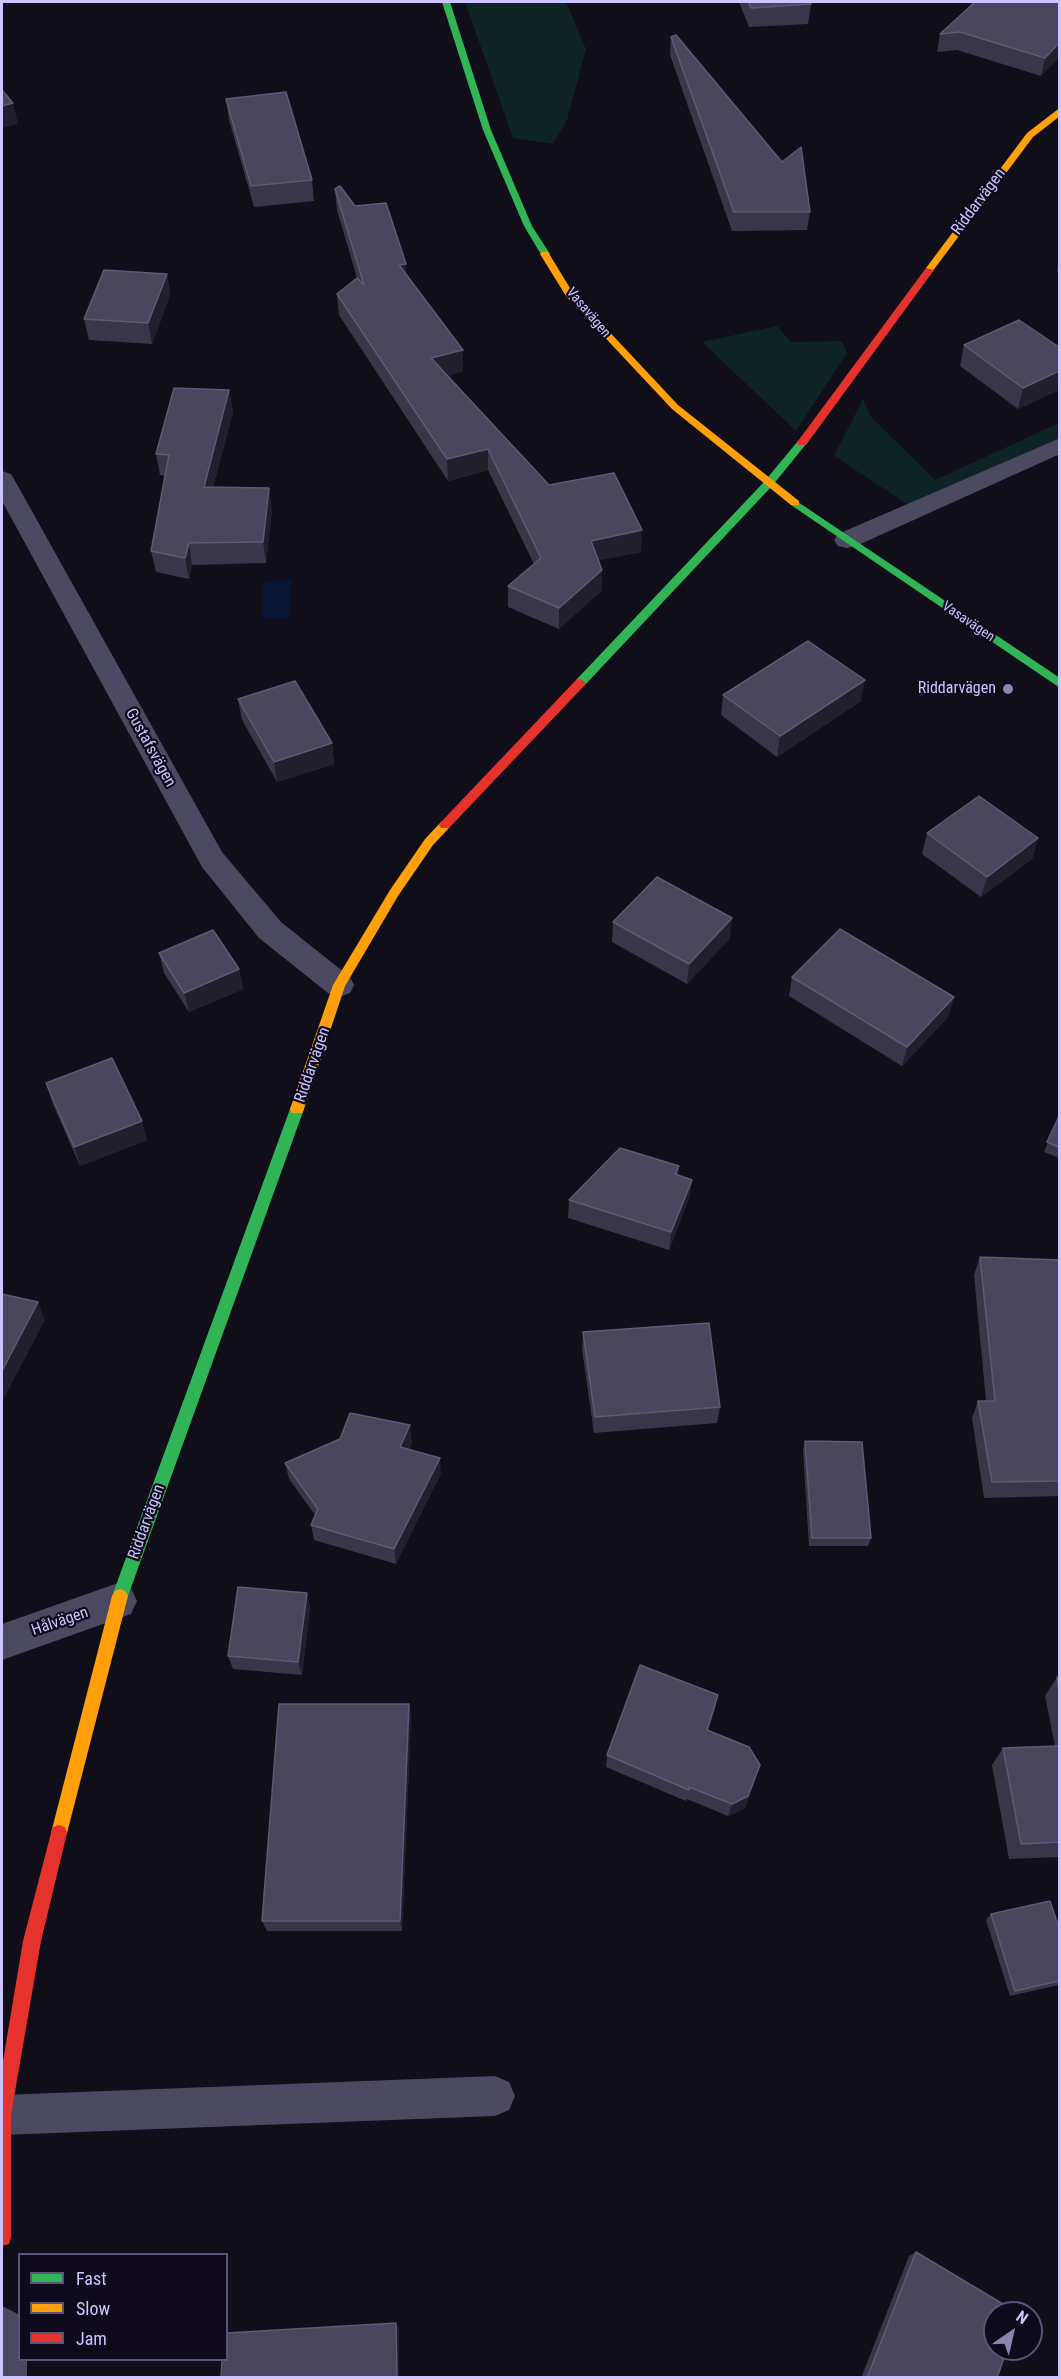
<!DOCTYPE html>
<meta charset="utf-8">
<style>
body{margin:0}
#map{position:relative;width:1061px;height:2379px;overflow:hidden;background:#100e18;font-family:"Roboto Condensed",sans-serif}
canvas{display:block}
.frame{position:absolute;inset:0;border:3px solid #cdc5ff;pointer-events:none}
.legend{position:absolute;left:18px;top:2253px;width:210px;height:108px;box-sizing:border-box;background:#0e0a1c;border:2px solid #5a5577;margin:0;padding:8px 10px;list-style:none;font-size:18px;color:#cdc5ff}
.legend li{display:flex;align-items:center;gap:12px;height:30px}
.legend b{width:30px;border:2px solid #5a5577}
.north{position:absolute;left:983px;top:2301px;width:60px;height:60px;box-sizing:border-box;background:#0e0a1c;border:2px solid #5a5577;border-radius:50%;rotate:34deg;font-size:16px;font-weight:700;line-height:24px;text-align:center;color:#cdc5ff}
.north::after{content:'';display:block;margin:auto;width:21px;height:27px;background:#8b85ae;clip-path:polygon(50% 0,100% 100%,50% 72%,0 100%)}
</style>
<div id="map">
<canvas width="1061" height="2379"></canvas>
<div class="frame"></div>
<ul class="legend">
<li><b style="height:8px;background:#30b455"></b>Fast</li>
<li><b style="height:8px;background:#ff9f0a"></b>Slow</li>
<li><b style="height:8px;background:#e5322d"></b>Jam</li>
</ul>
<div class="north">N</div>
</div>
<script>
const context = document.querySelector('canvas').getContext('2d');
context.lineJoin = 'round';
function fillPath(path, color) {
  context.fillStyle = color;
  context.fill(path, 'evenodd');
}
function shape(rows) {
  const path = new Path2D();
  for (const r of rows) {
    path.moveTo(r[0], r[1]);
    for (let i = 2; i < r.length; i += 2) path.lineTo(r[i], r[i + 1]);
  }
  return path;
}
function strokePath(path, color, width, dash) {
  context.strokeStyle = color;
  context.lineWidth = width;
  context.lineCap = dash ? 'butt' : 'round';
  context.setLineDash(dash || []);
  context.stroke(path);
}
function write(font, color, halo, rows, align = 'center') {
  context.font = font + ' "Roboto Condensed",sans-serif';
  context.lineWidth = 4.5;
  context.setLineDash([]);
  context.textBaseline = 'middle';
  context.strokeStyle = halo;
  context.fillStyle = color;
  for (const [text, x, y, turn = 0] of rows) {
    context.save();
    context.translate(x, y);
    context.rotate((+turn || 0) * Math.PI / 180);
    context.textAlign = isNaN(turn) ? turn : align;
    if (halo) context.strokeText(text, 0, 0);
    context.fillText(text, 0, 0);
    context.restore();
  }
}
const green = shape([
 [465,2,566,2,586,49,567,120,553,144,513,138],
 [777,326,791,342,842,341,847,353,796,431,702,342],
 [863,399,871,417,935,480,1059,423,1059,438,910,506,834,456]
]);
const water = shape([
 [291,580,290,618,262,619,263,581]
]);
const lane = shape([
 [495,2076,509,2082,515,2096,509,2110,495,2116,2,2135,2,2095,495,2076]
]);
const street = shape([
 [1060,438,1060,454,856,546,847,548,838,546,834,540,838,534,1060,438],
 [2,471,11,474,14,479,222,852,281,922,350,977,354,985,350,993,339,997,328,993,259,938,202,867,2,501,2,471],
 [118,1583,131,1588,137,1601,131,1614,2,1660,2,1624,118,1583],
 [2,2306,20,2315,20,2360,27,2360,27,2378,2,2378,2,2306]
]);
const fast = shape([
 [442,2,450,2,491,130,532,226,550,254,548,256,542,256,524,226,483,130,442,2],
 [802,440,807,443,772,486,584,686,576,686,576,680,764,482,798,441,802,440],
 [795,500,1060,678,1060,688,791,505,790,503,795,500],
 [297,1104,302,1105,304,1109,128,1596,125,1601,120,1603,115,1601,112,1596,290,1109,292,1105,297,1104]
]);
const slow = shape([
 [1057,110,1060,110,1060,116,1033,137,932,272,926,272,926,268,1027,133,1057,110],
 [542,252,548,252,573,293,678,405,799,501,799,505,791,505,672,409,566,296,540,254,542,252],
 [445,821,449,822,451,825,449,828,433,845,398,896,345,986,304,1109,302,1113,292,1113,290,1109,333,985,390,890,425,839,441,822,445,821],
 [120,1589,125,1591,128,1596,67,1833,65,1839,59,1841,53,1839,51,1833,112,1596,115,1591,120,1589]
]);
const jam = shape([
 [926,268,934,270,806,445,798,445,798,441,926,268],
 [580,679,586,683,584,686,449,828,441,828,439,825,441,822,576,680,580,679],
 [59,1825,65,1827,67,1833,41,1941,11,2115,11,2237,9,2244,2,2246,2,2067,23,1941,51,1833,53,1827,59,1825]
]);
const wall = shape([
 [739,2,810,2,811,4,808,24,749,27],
 [1059,2,1041,76,957,50,937,52,940,34],
 [671,37,810,212,807,230,732,231,670,55],
 [226,99,312,180,314,201,254,207,229,120],
 [335,189,355,206,406,264,406,275,463,350,463,371,447,376,549,485,641,552,599,560,602,570,601,591,559,629,508,607,508,586,534,564,488,470,448,481,339,315,337,294,357,278,337,210],
 [1059,260,1059,273,1057,271],
 [167,274,170,295,152,344,89,340,84,319],
 [964,345,1059,347,1059,390,1018,409,960,366],
 [229,390,233,412,213,487,272,509,266,563,192,565,189,579,156,572,151,551,165,476,160,475,156,454],
 [723,695,861,701,777,757,721,715],
 [238,699,332,743,334,764,277,782,242,720],
 [927,833,1038,838,1032,859,981,897,922,854],
 [613,922,730,938,687,984,612,942],
 [159,953,239,969,243,989,189,1012,164,973],
 [792,977,954,997,948,1017,902,1066,789,996],
 [46,1083,147,1140,80,1166,52,1102],
 [1059,1116,1059,1158,1044,1152],
 [679,1166,678,1175,692,1180,689,1198,669,1250,568,1218,569,1200],
 [980,1257,1059,1260,1059,1496,984,1498,972,1418,978,1401,986,1401,974,1275],
 [583,1332,720,1407,717,1423,594,1433,582,1349],
 [805,1441,871,1538,868,1546,809,1546,803,1450],
 [412,1442,409,1449,441,1473,396,1564,314,1540,311,1525,315,1515,289,1479,285,1463],
 [307,1593,310,1607,302,1675,233,1669,228,1656],
 [1057,1677,1059,1677,1059,1857,1009,1859,992,1765,1003,1748,1055,1746,1045,1696],
 [409,1704,411,1717,402,1931,267,1931,262,1921],
 [715,1708,708,1731,756,1777,745,1808,728,1816,687,1799,686,1801,606,1767,607,1755],
 [991,1914,1059,1928,1059,1985,1010,1996,986,1920],
 [916,2252,997,2378,861,2378,909,2256]
]);
const shadedWall = shape([
 [1059,43,1059,58,1041,76,1045,58],
 [13,103,18,124,2,128,2,106],
 [406,264,407,285,399,265],
 [167,274,170,295,152,344,148,323],
 [463,350,463,371,432,380,431,358],
 [1059,371,1059,390,1018,409,1023,388],
 [229,390,233,412,207,509,204,487],
 [488,449,488,470,448,481,447,459],
 [269,488,272,509,266,563,263,542],
 [642,530,641,552,591,562,591,541],
 [189,543,192,565,189,579,185,558],
 [602,570,601,591,559,629,559,608],
 [865,680,861,701,777,757,780,736],
 [332,743,334,764,277,782,274,762],
 [1038,838,1032,859,981,897,987,877],
 [732,918,730,938,687,984,689,964],
 [239,969,243,989,189,1012,184,993],
 [954,997,948,1017,902,1066,907,1047],
 [142,1121,147,1140,80,1166,74,1147],
 [692,1180,689,1198,669,1250,671,1232],
 [38,1302,45,1320,2,1402,2,1371],
 [410,1425,412,1442,402,1463,400,1447],
 [440,1458,441,1473,396,1564,394,1549],
 [307,1593,310,1607,302,1675,298,1662],
 [718,1695,715,1708,704,1743,707,1730],
 [409,1704,411,1717,402,1931,400,1921],
 [760,1765,745,1808,728,1816,732,1804],
 [396,2323,399,2326,399,2378,397,2378]
]);
const building = shape([
 [748,2,810,2,811,4,751,8,748,2],
 [975,2,1059,2,1059,43,1045,58,960,32,940,34,975,2],
 [676,35,782,162,801,147,810,212,734,212,671,37,676,35],
 [2,90,13,103,2,106,2,90],
 [286,92,312,180,251,186,226,99,286,92],
 [340,186,355,206,386,203,406,264,399,265,463,350,431,358,549,485,614,473,642,530,591,541,602,570,559,608,508,586,541,558,488,449,447,459,337,294,357,278,364,285,335,189,340,186],
 [104,270,167,274,148,323,84,319,104,270],
 [1019,320,1059,347,1059,371,1023,388,964,345,1019,320],
 [174,388,229,390,204,487,269,488,263,542,189,543,185,558,151,551,169,455,156,454,174,388],
 [808,641,865,680,780,736,723,695,808,641],
 [295,681,332,743,274,762,238,699,295,681],
 [979,796,1038,838,987,877,927,833,979,796],
 [657,877,732,918,689,964,613,922,657,877],
 [840,929,954,997,907,1047,792,977,840,929],
 [213,930,239,969,184,993,159,953,213,930],
 [112,1058,142,1121,74,1147,46,1083,112,1058],
 [1059,1116,1059,1147,1047,1142,1059,1116],
 [620,1148,679,1166,675,1174,692,1180,671,1232,569,1200,620,1148],
 [980,1257,1059,1260,1059,1481,992,1482,978,1401,995,1401,980,1257],
 [2,1294,38,1302,2,1371,2,1294],
 [709,1323,720,1407,595,1417,583,1332,709,1323],
 [350,1413,410,1425,400,1447,440,1458,394,1549,311,1525,318,1509,285,1463,340,1439,350,1413],
 [805,1441,862,1442,871,1538,812,1538,805,1441],
 [238,1587,307,1593,298,1662,228,1656,238,1587],
 [640,1665,718,1695,707,1730,749,1747,760,1765,748,1796,732,1804,689,1787,689,1790,607,1755,640,1665],
 [1057,1677,1059,1677,1059,1691,1057,1677],
 [279,1704,409,1704,400,1921,262,1921,279,1704],
 [1059,1746,1059,1842,1021,1844,1003,1748,1059,1746],
 [1050,1901,1059,1928,1059,1981,1015,1991,991,1914,1050,1901],
 [916,2252,1018,2313,995,2313,995,2349,1007,2349,997,2378,867,2378,916,2252],
 [396,2323,397,2378,221,2378,222,2360,226,2360,226,2333,396,2323]
]);
const markers = [
 [1008,689,6,"#8b85ae"]
];
const farStreetnames = [
 ["Vasavägen",588,313,50],
 ["Vasavägen",968,622,34]
];
const streetNames = [
 ["Riddarvägen",979,202,-53],
 ["Gustafsvägen",150,748,61],
 ["Riddarvägen",313,1065,-71],
 ["Riddarvägen",147,1522,-70],
 ["Hålvägen",60,1622,-19]
];
const poiNames = [
 ["Riddarvägen",996,689]
];
fillPath(green, '#0d2324');
fillPath(water, '#081635');
fillPath(lane, '#4b4961');
fillPath(street, '#4b4961');
fillPath(fast, '#30b455');
fillPath(slow, '#ff9f0a');
fillPath(jam, '#e5322d');
fillPath(wall, '#393649');
fillPath(shadedWall, '#221f2d');
fillPath(building, '#49455c');
strokePath(building, '#5e5976', 1.5);
for (const [x, y, r, color] of markers) {
  const dot = new Path2D();
  dot.arc(x, y, r, 0, 2 * Math.PI);
  context.fillStyle = color;
  context.fill(dot);
  strokePath(dot, '#0e0a1c', 2);
}
write('14px', '#cdc5ff', '#0e0a1c', farStreetnames);
write('16px', '#cdc5ff', '#0e0a1c', streetNames);
write('16px', '#cdc5ff', '#0e0a1c', poiNames, 'right');
</script>
